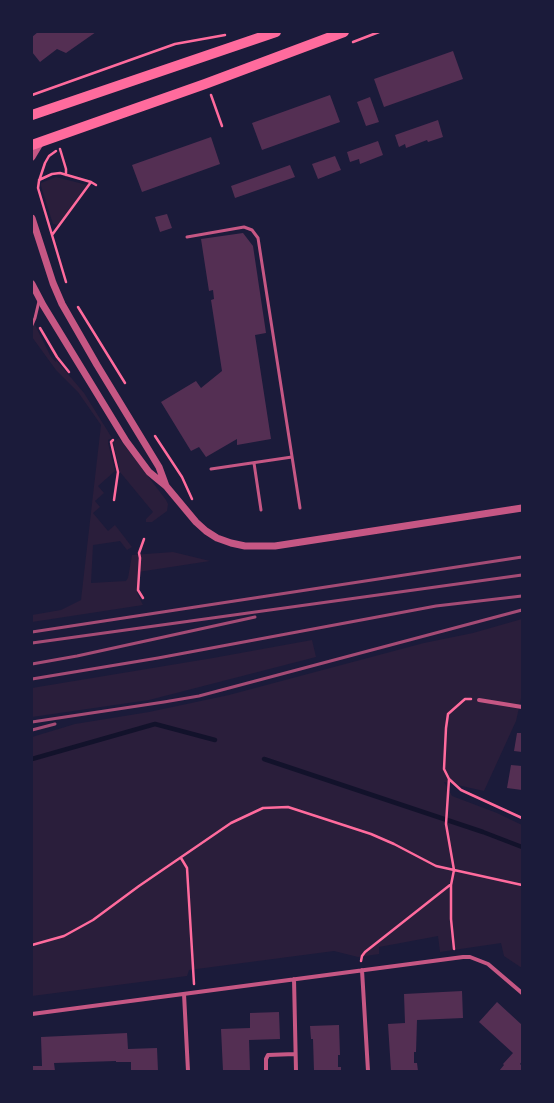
<!DOCTYPE html>
<style>
body{margin:0}
#map{position:relative;width:554px;height:1103px;overflow:hidden;background:#1b1b3a;font-family:Lato,sans-serif}
canvas{display:block}
.frame{position:absolute;inset:0;border:33px solid #1b1b3a;pointer-events:none}
</style>
<div id="map">
<canvas width="554" height="1103"></canvas>
<div class="frame"></div>
</div>
<script>
const context = document.querySelector('canvas').getContext('2d');
context.lineJoin = 'round';
function fillPath(path, color) {
  context.fillStyle = color;
  context.fill(path, 'evenodd');
}
function shape(rows) {
  const path = new Path2D();
  for (const r of rows) {
    path.moveTo(r[0], r[1]);
    for (let i = 2; i < r.length; i += 2) path.lineTo(r[i], r[i + 1]);
  }
  return path;
}
function strokePath(path, color, width, dash) {
  context.strokeStyle = color;
  context.lineWidth = width;
  context.lineCap = dash ? 'butt' : 'round';
  context.setLineDash(dash || []);
  context.stroke(path);
}
const green = shape([
 [56,177,87,185,58,225,53,224,41,186,41,183],
 [32,319,51,357,56,362,56,360,84,393,112,438,108,440,108,443,115,471,98,486,104,493,95,501,100,507,93,513,108,531,115,525,132,547,127,550,120,541,93,545,91,583,126,581,128,578,132,555,173,552,210,561,138,572,137,593,143,605,32,622,32,615,61,610,81,600,101,425,78,392,56,370,32,337],
 [119,438,166,500,168,504,167,511,152,522,146,522,146,519,153,512,120,472,113,442],
 [522,619,522,694,516,721,484,791,444,782,452,796,497,813,522,825,522,968,504,956,501,943,440,952,438,936,379,947,379,954,358,957,334,951,189,970,187,976,32,996,32,737,75,724,149,712,229,695,424,643,473,633],
 [312,640,316,657,149,700,32,717,32,688,213,658]
]);
const stream = shape([
 [32,759,155,724,215,740],
 [264,759,483,832,522,847]
]);
const building = shape([
 [38,32,96,32,66,53,57,49,40,62,32,52,32,37],
 [453,51,463,79,384,107,374,79],
 [330,95,340,122,262,150,252,123],
 [370,97,379,122,366,126,357,102],
 [438,120,443,137,428,142,427,140,406,148,405,144,399,147,395,135],
 [211,137,220,164,142,192,132,165],
 [378,141,383,155,360,164,359,159,350,162,347,152],
 [335,156,341,170,318,179,312,164],
 [290,165,295,177,235,198,231,186],
 [167,214,172,228,160,232,155,217],
 [243,233,253,246,266,333,255,335,271,439,237,445,237,439,206,457,199,447,191,451,161,402,196,381,201,388,222,371,211,300,214,299,213,290,209,291,201,239],
 [517,733,522,733,522,752,514,751],
 [511,765,522,766,522,790,507,788],
 [462,991,463,1018,417,1020,416,1052,414,1052,414,1063,417,1063,418,1071,391,1071,388,1024,405,1023,404,994],
 [497,1002,522,1025,522,1061,520,1064,522,1066,522,1071,499,1071,504,1065,503,1064,513,1053,479,1022],
 [279,1012,280,1039,249,1040,250,1071,223,1071,221,1029,250,1028,250,1013],
 [339,1025,340,1055,338,1055,338,1067,341,1067,341,1071,314,1071,313,1039,311,1039,310,1026],
 [127,1033,128,1049,157,1048,158,1071,131,1071,131,1062,116,1062,116,1061,54,1063,55,1071,32,1071,32,1066,42,1066,41,1037]
]);
const path = shape([
 [353,42,379,32],
 [32,95,175,44,225,35],
 [211,95,222,126],
 [60,149,66,169,66,175],
 [56,151,49,156,45,163,39,181,38,188,66,282],
 [39,180,52,174,60,173,91,182,52,235],
 [91,182,96,185],
 [78,307,125,383],
 [40,328,57,357,69,372],
 [155,436,182,477,192,499],
 [113,440,111,442,118,472,114,500],
 [143,598,138,590,140,558,139,553,144,539],
 [471,699,465,699,448,714,446,728,444,769,449,779,461,790,522,818],
 [449,779,446,824,454,870,451,885,451,919,454,949],
 [181,858,187,868,194,984],
 [32,945,64,936,93,920,139,886,231,823,263,808,288,807,371,834,394,844,436,866,522,885],
 [361,961,362,956,365,952,450,885]
]);
const service = shape([
 [187,237,244,227,252,230,258,238,300,508],
 [32,325,35,318,39,301],
 [254,463,261,510],
 [211,469,292,457]
]);
const minor = shape([
 [479,700,522,707],
 [362,970,368,1071],
 [294,979,296,1071],
 [184,994,188,1071],
 [32,1014,463,957,470,957,488,964,522,993],
 [266,1071,266,1059,268,1055,295,1054]
]);
const tertiary = shape([
 [32,157,41,142],
 [32,218,53,283,62,304,97,365,159,467,166,486],
 [32,284,43,305,126,441,149,472,166,486,196,522,206,531,217,538,231,543,245,546,275,546,522,508]
]);
const primary = shape([
 [32,115,276,32],
 [32,145,205,84,344,32]
]);
const rail = shape([
 [32,632,522,557],
 [32,643,522,575],
 [32,664,77,656,255,617],
 [32,679,158,658,436,606,522,596],
 [32,722,164,702,199,696,522,610],
 [32,730,55,724]
]);
fillPath(green, '#2a1e3b');
strokePath(stream, '#12122b', 4.5);
fillPath(building, '#542f53');
strokePath(path, '#ff6b9d', 2.5);
strokePath(service, '#c65784', 3);
strokePath(minor, '#c65784', 4);
strokePath(tertiary, '#c65784', 7);
strokePath(primary, '#ff6b9d', 10);
strokePath(rail, '#a44b75', 3);
</script>
